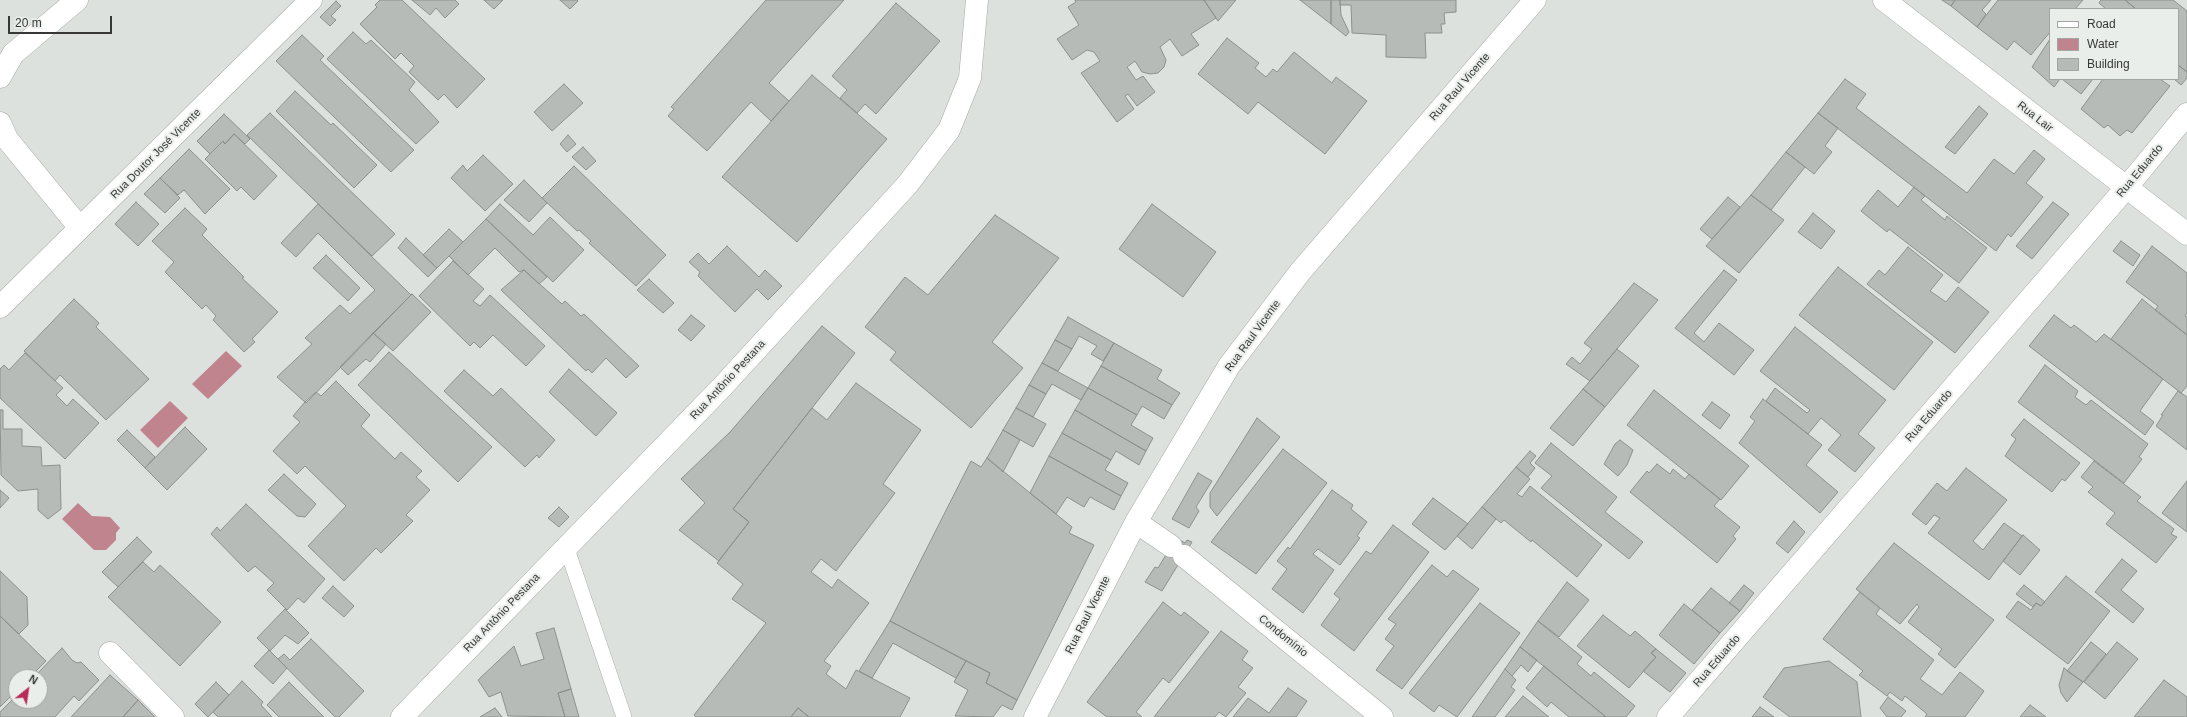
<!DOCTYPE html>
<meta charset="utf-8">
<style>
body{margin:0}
#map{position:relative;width:2187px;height:717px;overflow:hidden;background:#dde1de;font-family:Helvetica,sans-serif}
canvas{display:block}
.legend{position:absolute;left:2049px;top:8px;width:130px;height:72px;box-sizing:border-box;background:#eaeeeb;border:1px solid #a2a5a3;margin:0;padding:5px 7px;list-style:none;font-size:12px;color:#363736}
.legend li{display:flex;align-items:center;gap:8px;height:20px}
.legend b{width:20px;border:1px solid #a2a5a3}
.north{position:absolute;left:8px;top:669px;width:40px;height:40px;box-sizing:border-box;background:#eaeeeb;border:1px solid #a2a5a3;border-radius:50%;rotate:30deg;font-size:11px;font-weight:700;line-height:16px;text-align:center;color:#363736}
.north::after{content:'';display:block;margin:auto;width:14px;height:18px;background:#b92a57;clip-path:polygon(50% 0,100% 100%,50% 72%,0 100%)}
.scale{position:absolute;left:8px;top:16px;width:104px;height:18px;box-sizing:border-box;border:2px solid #363736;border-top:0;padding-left:5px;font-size:12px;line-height:14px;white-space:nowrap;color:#363736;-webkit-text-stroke:3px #eaeeeb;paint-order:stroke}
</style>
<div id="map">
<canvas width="2187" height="717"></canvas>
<ul class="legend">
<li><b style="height:5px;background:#fff"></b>Road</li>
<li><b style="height:11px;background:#c0848e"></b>Water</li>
<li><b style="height:11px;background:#b6bbb7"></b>Building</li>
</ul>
<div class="north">N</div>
<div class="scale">20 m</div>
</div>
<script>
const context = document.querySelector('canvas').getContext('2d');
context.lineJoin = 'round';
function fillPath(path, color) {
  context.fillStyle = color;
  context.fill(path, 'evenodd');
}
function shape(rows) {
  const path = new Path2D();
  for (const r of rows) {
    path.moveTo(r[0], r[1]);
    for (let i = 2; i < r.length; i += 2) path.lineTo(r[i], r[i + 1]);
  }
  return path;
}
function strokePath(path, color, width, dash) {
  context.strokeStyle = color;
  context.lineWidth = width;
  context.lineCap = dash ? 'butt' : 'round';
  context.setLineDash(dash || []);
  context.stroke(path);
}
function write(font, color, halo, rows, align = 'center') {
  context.font = font + ' Helvetica,sans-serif';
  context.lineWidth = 4;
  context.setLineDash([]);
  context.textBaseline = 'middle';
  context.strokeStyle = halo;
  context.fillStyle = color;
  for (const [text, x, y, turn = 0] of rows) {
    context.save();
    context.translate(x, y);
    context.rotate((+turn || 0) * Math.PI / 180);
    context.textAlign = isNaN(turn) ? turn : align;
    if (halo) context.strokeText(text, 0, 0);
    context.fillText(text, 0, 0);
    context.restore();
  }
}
const water = shape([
 [226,351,242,366,208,399,192,384],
 [170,401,188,418,158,448,140,430],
 [78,503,92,516,110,517,120,528,116,533,116,540,106,550,94,550,62,519]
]);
const building = shape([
 [380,0,402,0,485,79,457,108,444,94,438,100,409,72,414,66,401,53,395,59,360,24,377,7,375,5,380,0],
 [412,0,455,0,459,4,445,18,436,8,430,15,412,0],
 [484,0,503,0,494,9,484,0],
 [560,0,577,0,578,1,570,9,560,0],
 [766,0,844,0,769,83,789,101,771,121,751,102,707,151,668,116,674,109,671,107,766,0],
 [1075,0,1204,0,1216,18,1191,34,1199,45,1182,56,1170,39,1160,47,1166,60,1164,67,1158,73,1150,74,1142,72,1135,61,1127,67,1136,80,1143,76,1155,92,1137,106,1128,94,1125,96,1134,109,1117,122,1081,73,1100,61,1094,52,1087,50,1072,60,1057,39,1079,25,1068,7,1076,2,1075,0],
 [1204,0,1236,0,1218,21,1204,0],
 [1300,0,1331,0,1331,24,1300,0],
 [1331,0,1340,0,1341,15,1349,32,1346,36,1331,24,1331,0],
 [1340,0,1456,0,1456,12,1444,13,1445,24,1441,24,1442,33,1425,33,1426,58,1386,57,1386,35,1352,33,1351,5,1340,5,1340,0],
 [1942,0,1955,0,1951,6,1942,0],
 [1955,0,1991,0,1982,10,1986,14,1977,27,1951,6,1955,0],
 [1998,0,2083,0,2075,9,2050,9,2050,32,2031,55,2014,41,2007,50,1977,27,1998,0],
 [2101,0,2125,0,2136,9,2106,9,2099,3,2101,0],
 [2125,0,2173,0,2187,11,2187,72,2178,65,2178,9,2136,9,2125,0],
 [336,1,341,6,331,16,336,20,330,26,320,17,336,1],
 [896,3,940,41,876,114,865,104,857,113,840,98,847,90,832,76,896,3],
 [353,32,366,44,371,40,415,82,409,90,439,122,416,144,327,59,353,32],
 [302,35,324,56,320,60,414,150,391,172,276,61,302,35],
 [1227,38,1259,63,1255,68,1266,77,1273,69,1277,72,1294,52,1332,83,1336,77,1367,101,1325,154,1258,102,1248,114,1198,74,1227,38],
 [2050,39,2050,79,2060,79,2054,87,2032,67,2050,39],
 [2178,65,2187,72,2187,78,2181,85,2174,79,2178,79,2178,65],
 [812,75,887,139,797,242,722,177,812,75],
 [1845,79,1866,94,1856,108,1967,193,1994,159,2014,174,2034,150,2045,159,2026,183,2043,197,2011,237,2008,234,1996,251,1818,113,1845,79],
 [2062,79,2093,79,2081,94,2062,79],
 [2103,79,2160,79,2170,86,2132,133,2127,130,2120,136,2108,125,2104,128,2081,109,2103,79],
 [564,84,583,103,552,131,534,112,564,84],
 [295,91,331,125,333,123,377,165,354,188,276,111,295,91],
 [1979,106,1988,114,1955,154,1945,147,1979,106],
 [270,113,395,234,372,256,247,135,270,113],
 [1818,113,1838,128,1825,146,1832,152,1814,174,1786,152,1818,113],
 [224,114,250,139,245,144,234,134,225,144,223,141,210,154,197,141,224,114],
 [234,134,277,176,254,200,241,187,237,191,205,159,223,141,225,144,234,134],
 [568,135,576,144,567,152,560,144,568,135],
 [583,147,596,161,586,170,572,157,583,147],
 [189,149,230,189,205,214,184,190,178,195,160,178,189,149],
 [1786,152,1805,167,1771,210,1751,195,1786,152],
 [483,155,513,184,485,211,451,178,463,165,467,171,483,155],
 [574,166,666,255,636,286,589,243,591,241,579,230,577,231,542,198,574,166],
 [160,178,180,198,165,213,144,194,160,178],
 [524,180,547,203,529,222,504,200,524,180],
 [1914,187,1925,196,1921,200,1945,220,1947,216,1987,248,1959,283,1889,229,1887,232,1861,211,1878,190,1898,207,1914,187],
 [1751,195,1784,220,1739,273,1706,246,1751,195],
 [1728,197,1740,207,1712,239,1700,229,1728,197],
 [136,202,159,224,138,246,115,224,136,202],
 [2053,202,2069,214,2032,259,2016,246,2053,202],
 [318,204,411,295,306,403,277,377,312,344,305,338,340,305,350,314,375,290,318,233,296,257,281,243,318,204],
 [500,204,533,235,550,217,584,250,553,282,486,219,500,204],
 [1152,204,1216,252,1183,297,1119,249,1152,204],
 [185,208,207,229,202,235,244,277,242,278,278,312,252,339,255,342,244,352,213,320,216,316,206,305,202,309,165,272,174,262,152,241,185,208],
 [1813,213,1835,231,1821,249,1798,232,1813,213],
 [995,215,1059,258,992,342,1023,368,971,428,890,360,896,352,865,327,905,277,928,295,995,215],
 [486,219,547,277,539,284,524,270,519,272,495,248,468,275,449,256,486,219],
 [449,229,463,242,437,268,423,255,449,229],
 [406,238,437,268,428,277,398,248,406,238],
 [2121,241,2140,255,2133,266,2113,251,2121,241],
 [727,246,759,277,765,270,782,286,768,300,757,289,735,312,698,276,700,272,689,262,698,253,709,264,727,246],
 [2152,246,2187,273,2187,313,2185,316,2187,317,2187,335,2155,310,2158,306,2126,282,2152,246],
 [1908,247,1943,275,1930,291,1946,302,1958,287,1989,312,1955,353,1867,284,1879,270,1885,275,1908,247],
 [326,255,360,288,348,301,313,268,326,255],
 [453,261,484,289,473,301,480,306,490,295,545,346,526,366,493,335,480,348,474,342,470,346,419,296,453,261],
 [1838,267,1933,342,1894,390,1799,315,1838,267],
 [524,270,562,304,565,301,581,316,584,314,639,366,626,378,606,358,592,373,588,369,586,371,501,290,524,270],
 [1724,270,1737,280,1694,333,1704,342,1719,323,1754,350,1734,375,1675,328,1724,270],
 [649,279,674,303,663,313,637,290,649,279],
 [1634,283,1658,300,1590,381,1566,364,1572,357,1580,364,1592,349,1584,343,1634,283],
 [412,294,431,312,393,351,373,333,412,294],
 [74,299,99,323,96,327,149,379,106,420,60,375,55,381,24,351,74,299],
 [2142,299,2187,335,2187,386,2181,393,2111,339,2142,299],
 [691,315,705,326,691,341,678,330,691,315],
 [2054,315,2071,328,2074,325,2096,342,2104,334,2163,379,2140,411,2154,422,2145,435,2029,346,2054,315],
 [1068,317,1114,343,1103,361,1091,354,1097,346,1079,336,1072,349,1055,340,1068,317],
 [822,326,855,353,733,509,749,522,719,561,679,530,705,503,681,479,730,432,822,326],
 [1795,327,1886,400,1858,434,1875,448,1855,472,1828,450,1841,435,1821,418,1808,434,1766,401,1775,388,1807,413,1810,410,1760,371,1795,327],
 [373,333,386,344,370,362,366,359,348,375,340,367,373,333],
 [1055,340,1072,349,1058,371,1042,363,1055,340],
 [1114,343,1162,370,1157,379,1180,393,1172,405,1101,366,1114,343],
 [1617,349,1639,366,1605,407,1583,389,1617,349],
 [389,352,492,447,458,482,358,385,389,352],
 [25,353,63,388,56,395,67,406,73,399,99,423,65,459,0,398,0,369,4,365,9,370,25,353],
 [1042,363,1088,388,1081,400,1052,384,1046,394,1029,385,1042,363],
 [2045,365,2078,391,2075,397,2086,405,2091,400,2148,444,2139,457,2142,459,2124,483,2018,402,2045,365],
 [1101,366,1172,405,1164,419,1142,406,1137,415,1088,388,1101,366],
 [569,369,617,413,596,436,549,392,569,369],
 [464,370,493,396,501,388,555,440,539,458,537,455,525,467,444,391,464,370],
 [336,381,370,415,361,426,395,459,401,452,422,471,416,477,430,490,406,515,413,521,381,553,376,548,344,581,308,546,346,506,305,466,297,474,273,451,300,422,293,416,305,402,316,392,321,396,336,381],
 [856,383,921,430,883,484,895,493,836,571,821,559,811,572,832,588,838,579,869,603,824,661,831,666,826,674,846,689,856,670,910,698,900,717,809,717,798,708,791,717,696,717,694,715,766,623,732,599,743,584,717,563,749,522,733,509,812,408,827,420,856,383],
 [1029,385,1046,394,1033,417,1016,408,1029,385],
 [1088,388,1137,415,1131,425,1153,438,1146,451,1075,410,1088,388],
 [1583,389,1605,407,1573,446,1550,428,1583,389],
 [1654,390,1749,466,1721,500,1627,425,1654,390],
 [2178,391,2187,397,2187,450,2156,426,2163,415,2161,415,2178,391],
 [1763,399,1822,445,1806,465,1838,492,1820,513,1739,443,1755,421,1750,417,1763,399],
 [1712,402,1730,415,1720,429,1702,415,1712,402],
 [1016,408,1046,424,1033,447,1003,430,1016,408],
 [0,410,3,410,3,429,22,429,22,446,41,447,42,466,60,465,61,509,48,519,38,510,38,489,18,491,1,475,0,410],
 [1075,410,1146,451,1139,465,1116,451,1111,460,1062,433,1075,410],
 [1257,418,1280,437,1217,516,1210,507,1210,493,1257,418],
 [2024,419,2080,463,2065,481,2062,479,2052,492,2005,456,2016,439,2011,435,2024,419],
 [185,427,207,449,167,490,145,468,185,427],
 [127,430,155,457,145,468,117,440,127,430],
 [1003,430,1020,440,1003,472,987,458,1003,430],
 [1062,433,1111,460,1105,470,1128,483,1121,496,1049,456,1062,433],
 [1620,440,1633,450,1627,465,1618,476,1604,464,1615,444,1620,440],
 [1551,443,1617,497,1605,512,1643,542,1629,559,1541,488,1552,476,1535,463,1551,443],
 [1283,449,1327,483,1256,574,1211,542,1283,449],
 [1530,451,1536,456,1530,463,1535,468,1528,477,1516,467,1530,451],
 [1049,456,1121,496,1114,510,1090,497,1084,507,1067,497,1056,514,1030,493,1049,456],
 [987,458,1072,527,1069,533,1094,545,1017,700,986,683,990,673,890,621,971,461,981,467,987,458],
 [2094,461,2141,497,2137,501,2174,529,2171,534,2177,537,2156,563,2106,524,2115,513,2088,492,2093,487,2081,477,2094,461],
 [1657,464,1670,474,1673,469,1685,479,1689,474,1720,499,1714,506,1740,527,1733,536,1736,539,1717,563,1630,492,1647,471,1649,473,1657,464],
 [1516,467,1530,479,1517,494,1522,497,1530,486,1602,545,1577,577,1532,540,1531,542,1504,520,1501,523,1482,507,1516,467],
 [1966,468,2007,500,1973,541,1983,550,2004,523,2022,536,1989,580,1928,533,1940,518,1934,515,1926,525,1912,514,1937,483,1947,491,1966,468],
 [1198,473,1212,481,1196,507,1199,511,1189,528,1172,519,1198,473],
 [284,474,316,504,305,517,297,516,268,490,284,474],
 [2187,481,2187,532,2162,513,2187,481],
 [0,490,9,498,0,508,0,490],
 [1332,490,1353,505,1351,509,1367,522,1357,536,1360,538,1340,565,1318,549,1313,554,1334,570,1303,613,1272,589,1287,569,1277,561,1288,547,1290,549,1332,490],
 [1433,498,1468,524,1445,550,1412,524,1433,498],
 [246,504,325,579,304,603,298,598,287,610,267,590,274,583,255,566,248,572,211,534,217,527,220,531,246,504],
 [559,507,569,517,559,527,548,518,559,507],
 [1482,507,1496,519,1472,549,1457,536,1482,507],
 [1794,521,1805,532,1788,553,1776,543,1794,521],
 [1393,525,1429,552,1354,651,1321,625,1340,599,1334,594,1366,551,1371,554,1393,525],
 [2023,535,2040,550,2020,575,2003,561,2023,535],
 [137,537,152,552,118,587,102,572,137,537],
 [1176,538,1185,543,1187,540,1192,542,1162,591,1145,582,1155,567,1158,568,1176,538],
 [1894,543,1994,620,1955,668,1938,654,1942,649,1908,622,1919,607,1917,604,1900,624,1856,589,1894,543],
 [2122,559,2137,571,2121,590,2144,609,2133,623,2095,592,2122,559],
 [143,562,154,572,160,565,221,622,180,666,108,597,143,562],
 [1432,565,1447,577,1453,570,1479,589,1402,689,1376,670,1394,646,1385,639,1396,624,1388,619,1432,565],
 [0,571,27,597,28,625,19,634,0,616,0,571],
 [2066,576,2110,611,2068,664,2006,617,2018,601,2031,610,2036,603,2041,606,2066,576],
 [1567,582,1589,600,1559,637,1538,621,1567,582],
 [1744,585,1754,593,1740,611,1729,603,1744,585],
 [2024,585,2045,602,2041,606,2036,603,2033,607,2016,594,2024,585],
 [333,586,354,606,344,617,322,598,333,586],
 [1711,588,1740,611,1720,633,1692,610,1711,588],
 [1860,592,1880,608,1876,614,1934,660,1920,679,1942,695,1960,672,1984,691,1965,717,1925,717,1927,714,1905,696,1902,701,1890,692,1887,696,1859,675,1863,671,1823,639,1860,592],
 [1163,602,1181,616,1184,612,1209,632,1169,683,1163,678,1136,712,1142,717,1107,717,1087,702,1163,602],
 [1480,603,1520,633,1457,717,1439,705,1434,712,1409,693,1480,603],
 [1684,604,1720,633,1694,664,1659,635,1684,604],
 [285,609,309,633,298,644,285,635,270,651,257,638,285,609],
 [1603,615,1630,636,1635,631,1656,649,1651,653,1656,657,1629,688,1577,646,1603,615],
 [0,616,46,661,30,677,16,677,16,691,0,707,0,616],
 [890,621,966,661,956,678,893,643,872,678,859,671,890,621],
 [1538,621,1582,657,1577,664,1591,676,1594,672,1635,706,1626,717,1606,717,1520,647,1538,621],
 [554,628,571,689,558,693,565,717,508,716,501,692,489,697,478,680,514,646,521,666,544,659,536,633,554,628],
 [1221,631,1248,651,1242,660,1253,668,1238,687,1246,693,1226,717,1219,712,1215,717,1154,717,1221,631],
 [311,639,364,691,339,717,335,717,278,659,284,654,290,660,311,639],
 [2091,642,2106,654,2083,682,2067,671,2091,642],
 [2117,642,2138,659,2105,699,2084,682,2117,642],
 [1520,647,1537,660,1528,672,1521,665,1512,676,1505,669,1520,647],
 [62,648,72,660,77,663,81,662,99,680,79,701,74,696,55,717,0,717,0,712,16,696,16,701,40,701,40,677,34,677,62,648],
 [1656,649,1686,673,1670,692,1643,671,1656,657,1651,653,1656,649],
 [269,650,287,668,273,684,254,666,269,650],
 [966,661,990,673,986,683,1017,700,1012,710,1002,705,993,717,955,716,968,690,954,682,966,661],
 [1829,661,1857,682,1861,717,1790,717,1763,697,1784,668,1829,661],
 [1544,666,1606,717,1569,717,1551,702,1547,707,1526,688,1544,666],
 [2064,668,2083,682,2067,702,2061,693,2059,685,2064,668],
 [1505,669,1516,680,1511,687,1515,690,1495,717,1472,717,1505,669],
 [110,675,138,700,123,717,71,717,110,675],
 [2164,680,2187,697,2187,717,2134,717,2164,680],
 [242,681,263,702,261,705,272,717,218,717,213,712,242,681],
 [216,682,229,695,208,717,195,704,216,682],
 [289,682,324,717,279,717,267,705,289,682],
 [1288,688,1307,701,1296,717,1233,717,1248,698,1269,713,1288,688],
 [571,689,579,717,565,717,558,693,571,689],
 [1523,696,1549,717,1505,717,1523,696],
 [1888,697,1906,711,1901,717,1887,717,1880,708,1888,697],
 [138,700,155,717,123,717,138,700],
 [2030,705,2046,717,2020,717,2030,705],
 [1760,707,1774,717,1752,717,1760,707],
 [495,708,502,717,480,717,495,708],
 [798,708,809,717,791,717,798,708]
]);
const lane = shape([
 [566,546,624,717]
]);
const street = shape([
 [1884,0,2187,234],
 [0,77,13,54,77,0],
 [0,123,7,139,80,228],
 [0,307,311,0],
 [1136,522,1171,546],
 [1184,556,1382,717],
 [110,653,173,717],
 [402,717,722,387,907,185,949,130,970,78,977,0],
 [1035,717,1136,522,1229,366,1300,272,1535,0],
 [1668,717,2126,188,2187,114]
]);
const streetNames = [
 ["Rua Raul Vicente",1460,87,-49],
 ["Rua Lair",2035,117,38],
 ["Rua Doutor José Vicente",156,154,-45],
 ["Rua Eduardo",2140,171,-50],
 ["Rua Raul Vicente",1253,336,-54],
 ["Rua Antônio Pestana",728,380,-47],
 ["Rua Eduardo",1929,416,-49],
 ["Rua Antônio Pestana",502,613,-46],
 ["Rua Raul Vicente",1088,615,-63],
 ["Condomínio",1283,636,39],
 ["Rua Eduardo",1717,661,-49]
];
fillPath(water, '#c0848e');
fillPath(building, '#b6bbb7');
strokePath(building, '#8d918e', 1);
strokePath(lane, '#a5a9a6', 16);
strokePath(street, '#a5a9a6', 23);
strokePath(lane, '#fff', 15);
strokePath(street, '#fff', 22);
write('11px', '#363736', '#eaeeeb', streetNames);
</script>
